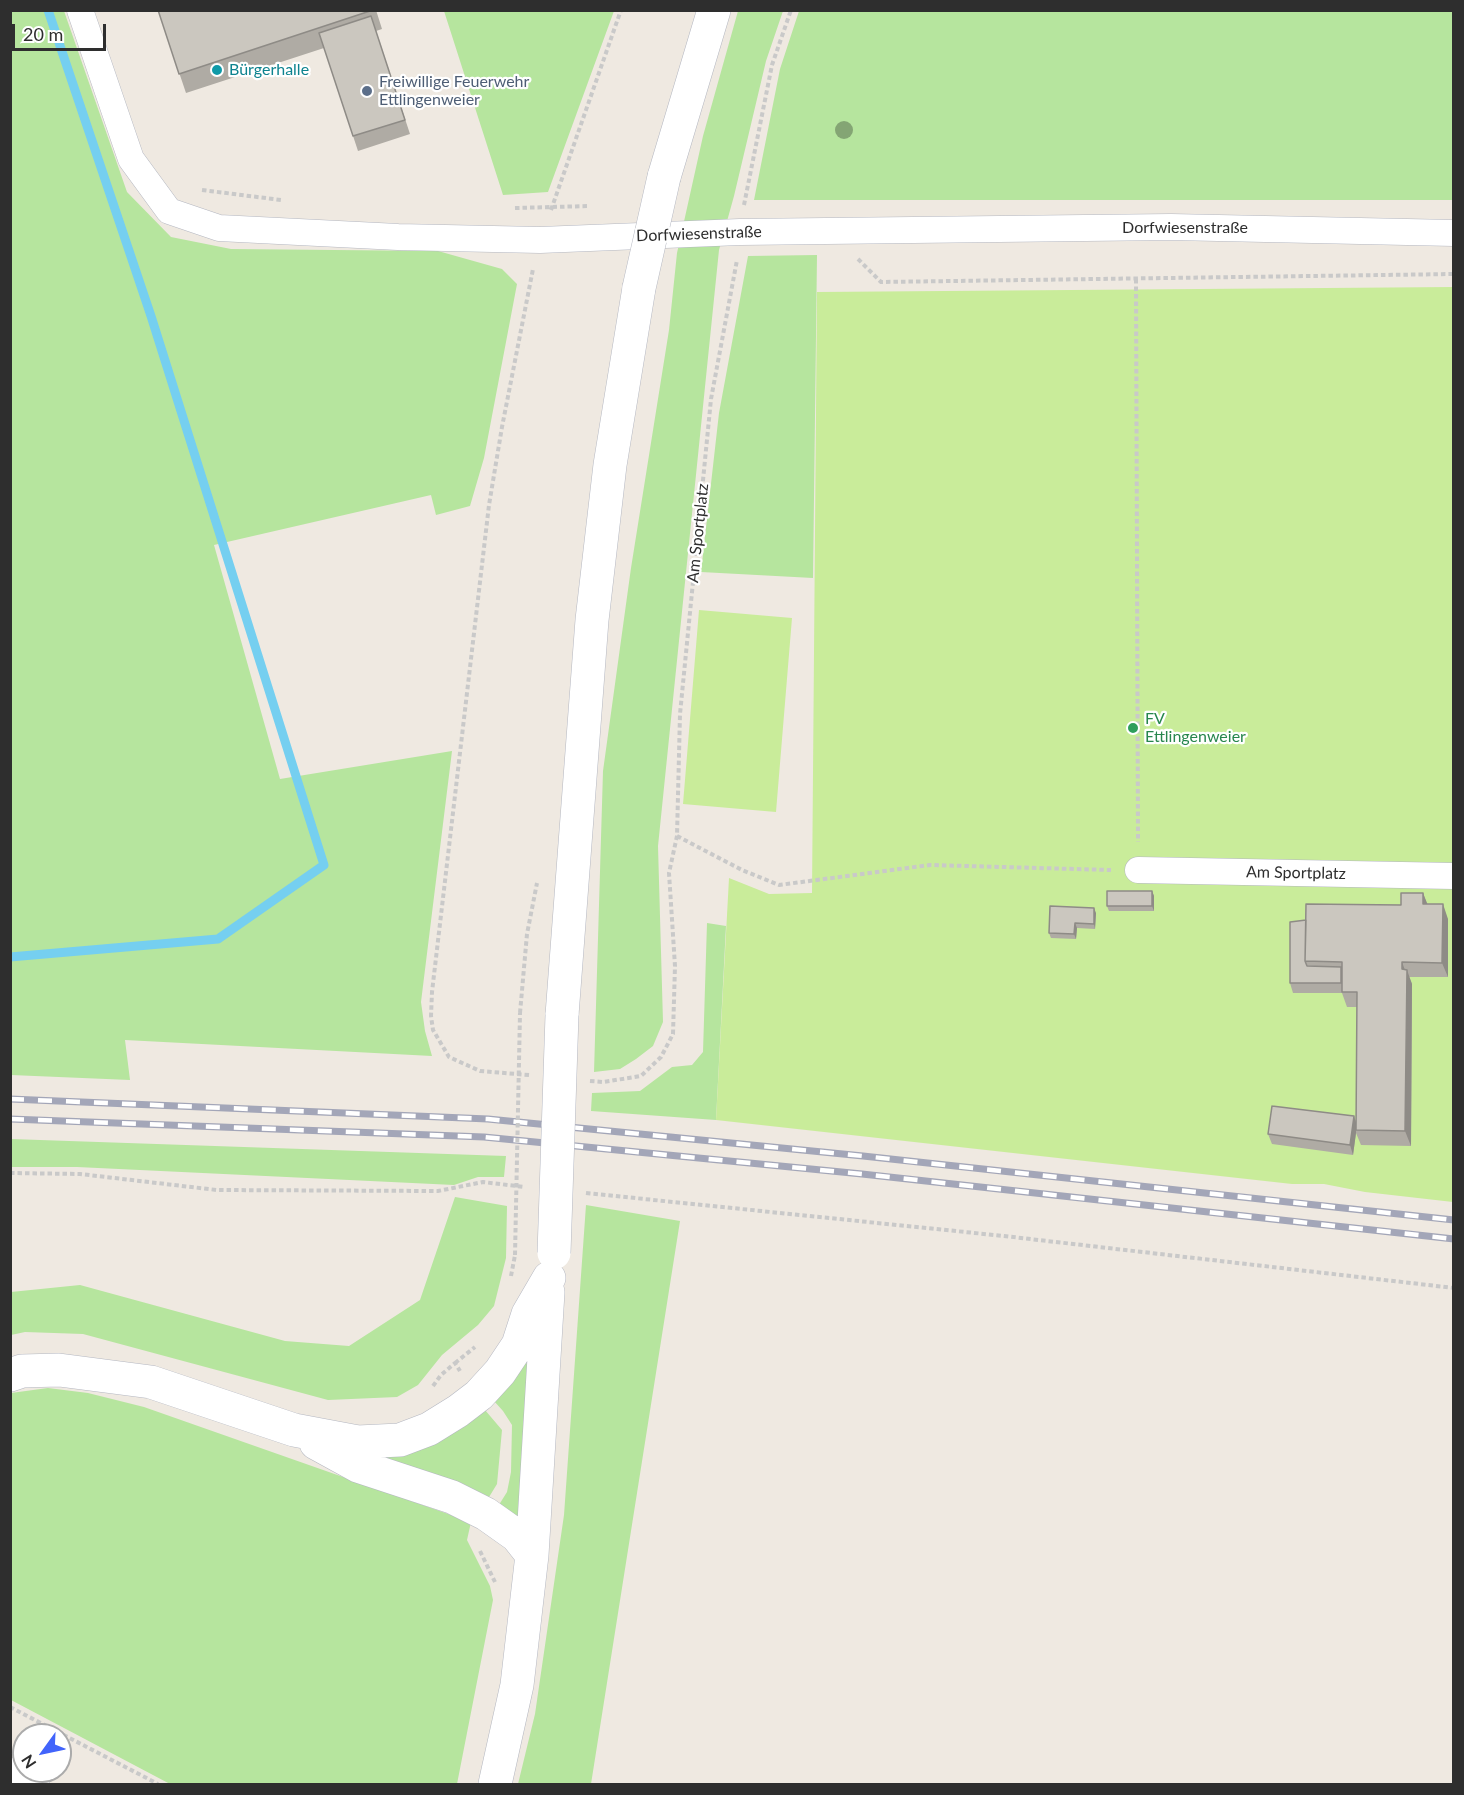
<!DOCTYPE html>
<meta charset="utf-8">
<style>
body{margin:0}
#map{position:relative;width:1464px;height:1795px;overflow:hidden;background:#efe9e1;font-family:Lato,sans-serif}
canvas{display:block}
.frame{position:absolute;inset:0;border:12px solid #2e2e2e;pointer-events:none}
.north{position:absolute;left:12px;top:1723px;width:60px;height:60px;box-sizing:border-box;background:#fff;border:2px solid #ababab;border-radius:50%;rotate:237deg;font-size:16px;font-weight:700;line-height:24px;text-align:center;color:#2e2e2e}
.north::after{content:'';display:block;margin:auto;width:21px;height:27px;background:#4264fb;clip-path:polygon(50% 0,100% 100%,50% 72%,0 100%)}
.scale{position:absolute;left:12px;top:24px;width:94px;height:27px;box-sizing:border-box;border:3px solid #2e2e2e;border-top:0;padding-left:8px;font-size:18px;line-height:21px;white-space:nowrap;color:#2e2e2e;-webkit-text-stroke:4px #fff;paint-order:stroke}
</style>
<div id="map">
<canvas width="1464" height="1795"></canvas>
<div class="frame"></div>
<div class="north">N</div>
<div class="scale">20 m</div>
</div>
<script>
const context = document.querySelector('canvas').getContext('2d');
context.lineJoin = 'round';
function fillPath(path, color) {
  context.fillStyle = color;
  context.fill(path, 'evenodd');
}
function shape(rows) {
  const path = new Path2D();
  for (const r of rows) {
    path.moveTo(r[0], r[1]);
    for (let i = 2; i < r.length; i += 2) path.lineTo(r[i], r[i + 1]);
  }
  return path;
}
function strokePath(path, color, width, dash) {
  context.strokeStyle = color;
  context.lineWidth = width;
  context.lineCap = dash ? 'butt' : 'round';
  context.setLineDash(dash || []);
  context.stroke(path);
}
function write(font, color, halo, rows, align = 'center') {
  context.font = font + ' Lato,sans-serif';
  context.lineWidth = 4.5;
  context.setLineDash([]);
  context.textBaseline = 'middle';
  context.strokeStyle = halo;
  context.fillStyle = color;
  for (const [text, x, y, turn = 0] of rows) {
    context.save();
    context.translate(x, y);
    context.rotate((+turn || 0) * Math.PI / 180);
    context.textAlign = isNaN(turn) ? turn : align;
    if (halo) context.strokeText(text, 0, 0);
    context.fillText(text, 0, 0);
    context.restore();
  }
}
const green = shape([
 [11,10,64,11,127,192,171,237,231,249,438,251,502,269,517,284,484,458,470,506,436,515,431,495,214,545,280,779,452,751,421,1002,425,1031,432,1056,125,1040,130,1080,11,1075],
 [444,11,614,11,548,192,503,195],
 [738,11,783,11,766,61,734,196,719,250,658,846,663,1022,653,1046,636,1059,620,1069,594,1072,603,771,631,568,669,330,677,253,703,136],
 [799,11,1453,11,1453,200,754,200,780,69],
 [817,255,813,578,701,572,719,413,748,256],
 [707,923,726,926,716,1120,591,1111,592,1093,640,1091,672,1067,692,1065,703,1052],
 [11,1139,506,1156,504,1177,478,1177,454,1185,77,1167,11,1167],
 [455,1197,507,1206,506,1258,494,1306,478,1325,442,1355,418,1385,397,1397,328,1400,83,1334,25,1332,11,1335,11,1292,80,1285,285,1341,349,1346,420,1300],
 [586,1205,680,1221,591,1784,518,1784,535,1714,564,1515],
 [525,1363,531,1364,519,1521,497,1508,507,1492,511,1472,512,1425,503,1411,494,1401],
 [48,1388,88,1393,144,1407,471,1522,467,1540,490,1586,493,1600,457,1784,170,1784,11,1700,11,1393],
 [485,1410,502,1430,497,1484,486,1502,374,1457]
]);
const pitch = shape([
 [1453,287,1453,1202,1365,1192,1324,1184,1292,1184,716,1120,729,878,769,894,812,893,817,292],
 [699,610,792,618,776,812,683,804]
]);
const stream = shape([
 [10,957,218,939,324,865,151,316,48,10]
]);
const path = shape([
 [202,190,281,200],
 [744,205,772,65,791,10],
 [515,208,589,206],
 [551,210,621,10],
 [858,259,881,282,1454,274],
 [1136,279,1138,842],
 [677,836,742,870,779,885,930,865,1111,870],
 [520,1013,527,934,537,883],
 [529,1075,480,1071,449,1057,433,1030,431,1016,432,992,489,505,502,427,533,269],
 [590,1081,603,1082,641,1076,661,1057,673,1034,675,966,669,873,677,836,680,714,711,399,737,260],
 [10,1173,80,1174,217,1190,438,1191,483,1182,525,1187],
 [586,1193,1004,1236,1454,1288],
 [511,1276,515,1255],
 [455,1363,475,1347],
 [433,1386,441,1375,455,1363,460,1371],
 [480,1551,495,1582],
 [10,1707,158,1784]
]);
const minor = shape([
 [80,10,131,159,169,211,219,228,398,237,540,240,740,232,1171,227,1454,233],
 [1138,870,1454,876]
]);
const secondary = shape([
 [664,177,714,10],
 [562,1015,592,620,610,465,639,288],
 [10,1375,22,1371,59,1370,151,1382,294,1430,358,1442,400,1440,429,1429,458,1411,479,1395,500,1372,518,1345,528,1314,549,1278],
 [316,1443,358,1466,452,1497,486,1514,517,1536,532,1555],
 [10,1774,33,1784],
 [495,1784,517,1685,532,1555,548,1292]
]);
const rail = shape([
 [10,1099,488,1119,863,1156,1454,1220],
 [10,1119,484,1137,862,1174,1454,1239]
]);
const pathBridge = shape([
 [515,1255,520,1013]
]);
const secondaryBridge = shape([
 [639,288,664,177],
 [554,1253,562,1015]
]);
const trees = [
 [844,130]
];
const wall = shape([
 [158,10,376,10,382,29,376,31,410,134,358,151,324,48,186,93],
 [1152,891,1154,896,1154,911,1109,911,1107,906],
 [1423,893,1427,904,1448,919,1448,977,1409,977,1412,984,1411,1146,1361,1145,1356,1133,1353,1155,1272,1144,1268,1134,1354,1116,1356,1121,1357,1007,1347,1007,1342,993,1293,993,1290,983,1306,920,1401,905],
 [1096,913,1095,929,1077,928,1076,939,1051,938,1049,933]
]);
const shadedWall = shape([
 [1152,891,1154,896,1154,911,1152,906],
 [1423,893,1429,908,1423,904],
 [1443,904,1448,919,1448,977,1442,963],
 [1094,908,1096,913,1095,929,1094,924],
 [1075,923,1077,928,1076,939,1074,934],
 [1402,962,1407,976,1407,970,1412,984,1411,1146,1405,1131],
 [1354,1116,1357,1126,1356,1130,1356,1133,1353,1155,1350,1145]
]);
const building = shape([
 [158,10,373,10,179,74,158,10],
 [371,16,405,120,353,136,319,33,371,16],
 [1107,891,1152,891,1152,906,1107,906,1107,891],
 [1401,893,1423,893,1423,904,1443,904,1442,963,1402,962,1402,969,1407,970,1405,1131,1356,1130,1357,992,1342,992,1342,962,1305,961,1306,904,1401,905,1401,893],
 [1050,906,1094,908,1094,924,1075,923,1074,934,1049,933,1050,906],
 [1306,920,1305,961,1307,966,1341,967,1341,983,1290,983,1290,922,1306,920],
 [1272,1106,1354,1116,1350,1145,1268,1134,1272,1106]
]);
const markers = [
 [217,70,6,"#0f9aa8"],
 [367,91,6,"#5c6f8a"],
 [1133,728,6,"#2e9e5b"]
];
const cultureNames = [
 ["Bürgerhalle",229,70]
];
const serviceNames = [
 ["Freiwillige Feuerwehr",379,82],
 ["Ettlingenweier",379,100]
];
const streetNames = [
 ["Dorfwiesenstraße",1185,228],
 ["Dorfwiesenstraße",699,234,-2],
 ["Am Sportplatz",698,533,-84],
 ["Am Sportplatz",1296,873,1]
];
const leisureNames = [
 ["FV",1145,719],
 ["Ettlingenweier",1145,737]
];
fillPath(green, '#b6e59e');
fillPath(pitch, '#c9ec9a');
strokePath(stream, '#75cff0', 9);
strokePath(minor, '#b4b7c1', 27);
strokePath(secondary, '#b4b7c1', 34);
strokePath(path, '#c9c9c9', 4, [4.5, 3]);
strokePath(minor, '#fff', 26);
strokePath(secondary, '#fff', 33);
strokePath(rail, '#a3a6b8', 7);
strokePath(rail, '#fff', 4.5, [14]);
strokePath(secondaryBridge, '#b4b7c1', 34, []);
strokePath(pathBridge, '#c9c9c9', 4, [4.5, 3]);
strokePath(secondaryBridge, '#fff', 33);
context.fillStyle = '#84a574';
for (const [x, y] of trees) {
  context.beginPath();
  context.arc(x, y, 9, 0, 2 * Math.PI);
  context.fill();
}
fillPath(wall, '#afaba4');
fillPath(shadedWall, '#8e8b86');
fillPath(building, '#cbc7bf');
strokePath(building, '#8e8b86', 1.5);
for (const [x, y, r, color] of markers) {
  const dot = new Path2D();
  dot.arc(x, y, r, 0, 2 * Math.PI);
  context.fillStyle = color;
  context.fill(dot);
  strokePath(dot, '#fff', 2);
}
write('16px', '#0d838f', '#fff', cultureNames, 'left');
write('16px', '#4e5e75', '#fff', serviceNames, 'left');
write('16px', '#2e2e2e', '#fff', streetNames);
write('16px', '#27864d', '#fff', leisureNames, 'left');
</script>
